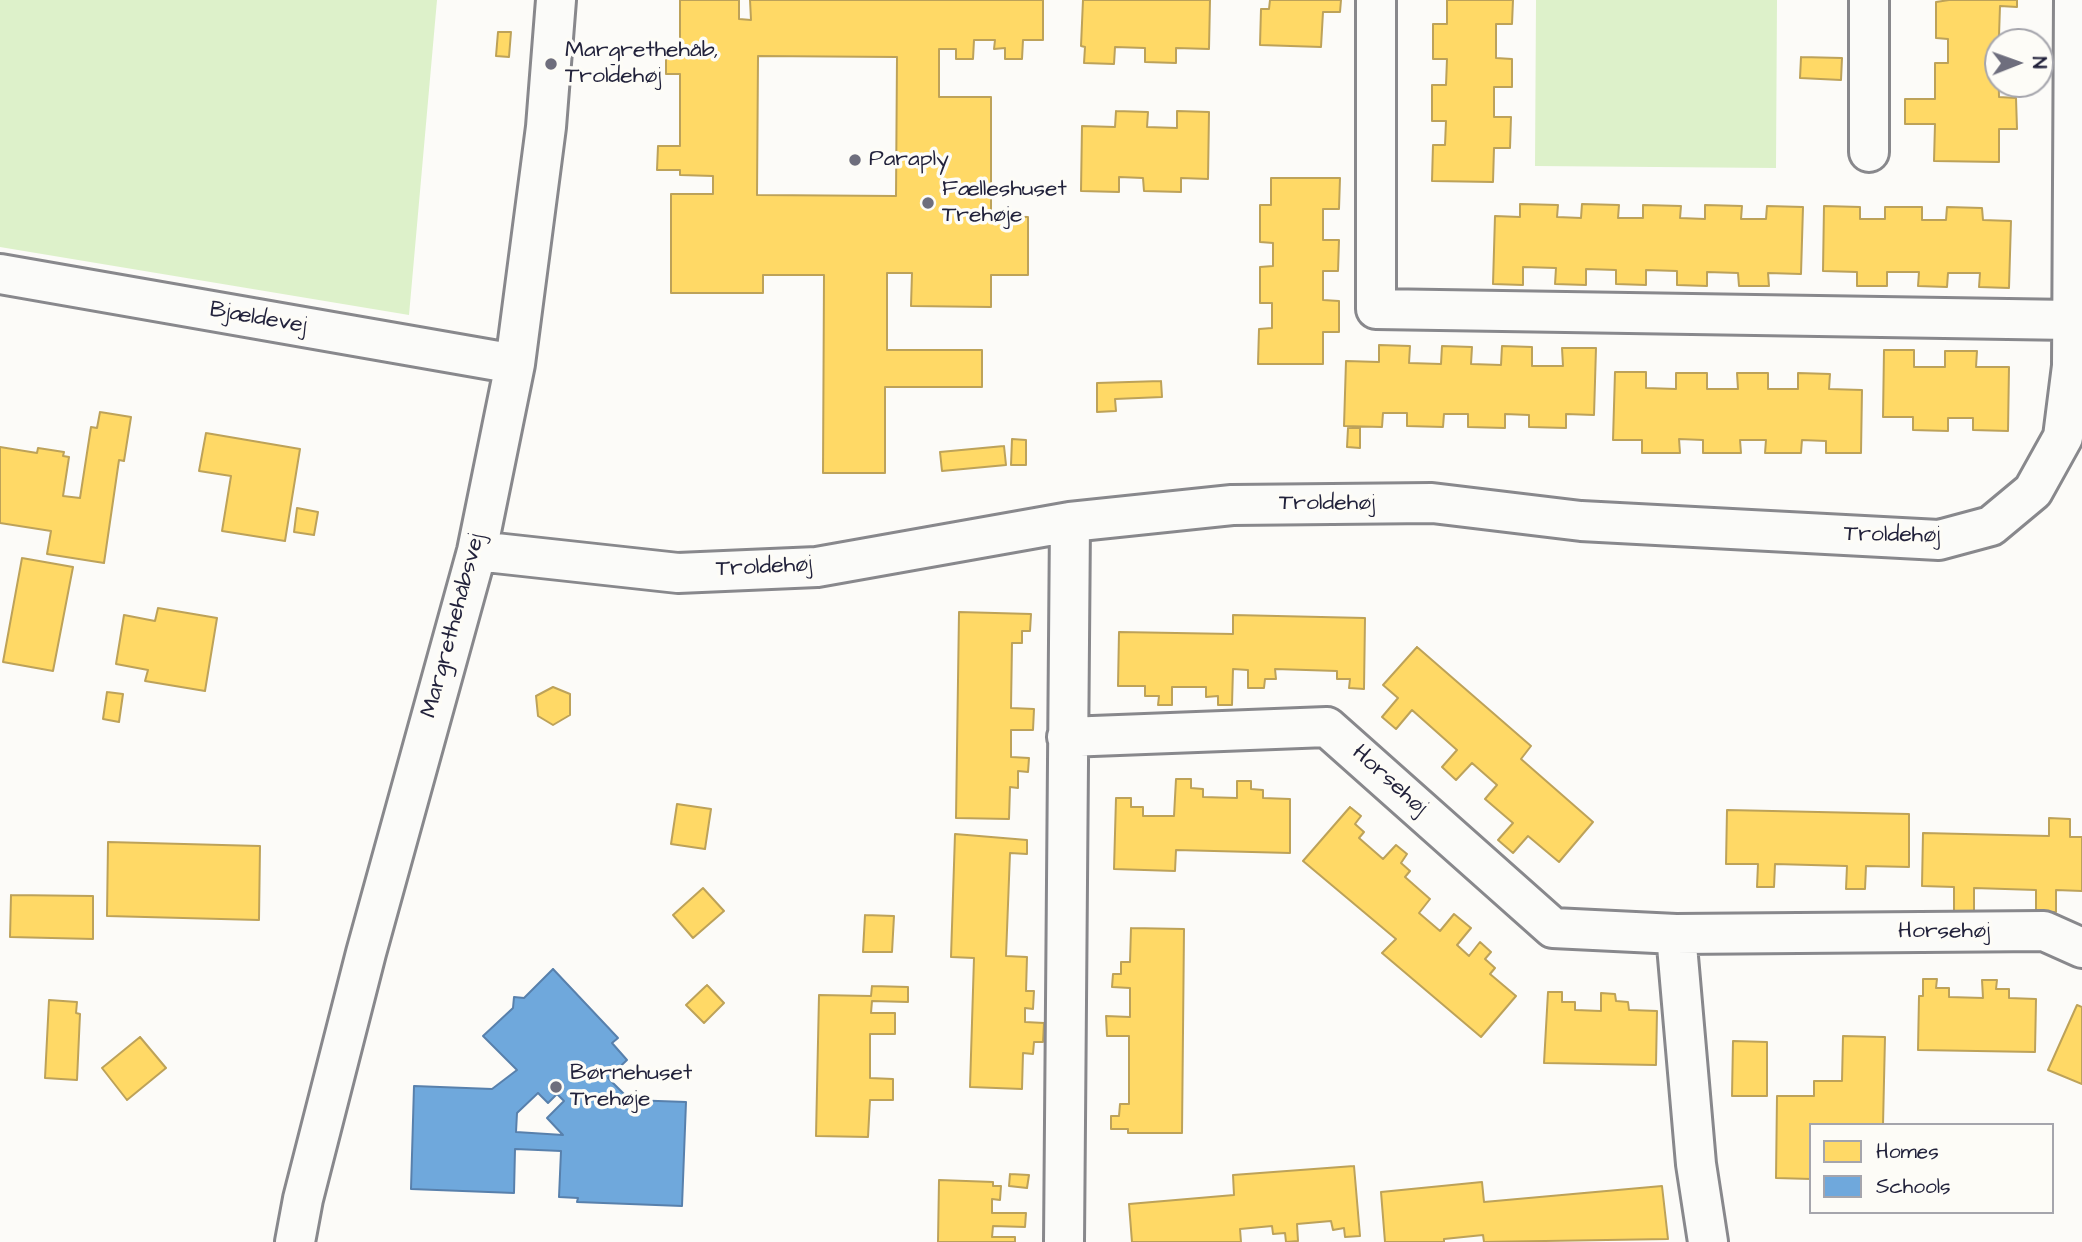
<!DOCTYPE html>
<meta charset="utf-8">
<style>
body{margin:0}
#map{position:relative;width:2082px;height:1242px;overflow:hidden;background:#fcfbf8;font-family:"Architects Daughter",sans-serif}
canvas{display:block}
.legend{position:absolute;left:1809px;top:1123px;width:245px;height:91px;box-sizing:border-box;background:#fdfcf7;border:2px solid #a5a5ac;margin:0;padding:9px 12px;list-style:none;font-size:21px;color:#22223b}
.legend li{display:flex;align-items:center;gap:14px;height:35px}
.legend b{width:35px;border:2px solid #a5a5ac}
.north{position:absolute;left:1984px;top:28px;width:70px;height:70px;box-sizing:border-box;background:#fdfcf7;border:2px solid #a5a5ac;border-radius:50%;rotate:89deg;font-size:19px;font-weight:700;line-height:28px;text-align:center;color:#22223b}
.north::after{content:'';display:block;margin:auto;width:24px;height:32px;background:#6e6e7d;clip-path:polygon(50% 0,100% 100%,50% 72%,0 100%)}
</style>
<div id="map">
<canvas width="2082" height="1242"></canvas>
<ul class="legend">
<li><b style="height:19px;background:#ffd966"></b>Homes</li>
<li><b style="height:19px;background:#6fa8dc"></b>Schools</li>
</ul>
<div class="north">N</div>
</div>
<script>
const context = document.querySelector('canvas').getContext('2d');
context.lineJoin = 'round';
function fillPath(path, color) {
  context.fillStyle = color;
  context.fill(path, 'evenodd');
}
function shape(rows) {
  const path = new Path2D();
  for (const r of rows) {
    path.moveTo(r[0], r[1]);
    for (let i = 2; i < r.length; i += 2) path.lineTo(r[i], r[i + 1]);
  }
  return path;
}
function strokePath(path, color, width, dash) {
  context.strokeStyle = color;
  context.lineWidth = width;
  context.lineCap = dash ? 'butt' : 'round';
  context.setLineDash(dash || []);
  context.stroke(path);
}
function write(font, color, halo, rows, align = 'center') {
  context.font = font + ' "Architects Daughter",sans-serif';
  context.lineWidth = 7;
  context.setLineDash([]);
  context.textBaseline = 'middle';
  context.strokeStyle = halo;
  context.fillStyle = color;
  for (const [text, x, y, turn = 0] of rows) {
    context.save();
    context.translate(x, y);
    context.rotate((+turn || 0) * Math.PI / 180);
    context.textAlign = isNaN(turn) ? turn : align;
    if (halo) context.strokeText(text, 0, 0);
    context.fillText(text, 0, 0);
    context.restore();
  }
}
const green = shape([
 [0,0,437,0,409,315,0,247],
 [1536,0,1777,0,1776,168,1535,166]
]);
const homes = shape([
 [680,0,739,0,739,19,751,20,750,0,1043,0,1043,40,1023,40,1022,59,1005,59,1005,48,994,49,995,40,974,40,973,59,956,59,956,49,939,49,939,97,991,97,991,216,1028,217,1028,275,991,275,991,307,911,306,912,273,887,273,887,350,982,350,982,387,885,387,885,473,823,473,824,275,763,275,763,293,671,293,671,194,713,194,713,176,680,175,680,170,657,170,658,146,680,146,680,74,666,74,666,49,680,50,680,0],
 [758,56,897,57,896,196,757,195,758,56],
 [1083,0,1210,0,1209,49,1176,48,1176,63,1145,62,1145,48,1115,47,1114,64,1084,63,1085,47,1081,46,1083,0],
 [1270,0,1341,0,1340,12,1323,12,1321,47,1260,45,1261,9,1269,9,1270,0],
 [1447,0,1513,0,1512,24,1496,24,1496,58,1512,59,1512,87,1494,87,1494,117,1511,117,1510,148,1494,148,1493,182,1432,181,1433,145,1445,145,1446,121,1432,121,1432,85,1446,85,1447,59,1433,59,1433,24,1447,24,1447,0],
 [1949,0,2017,0,2017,7,2000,6,1999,36,2017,36,2017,42,1998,42,1999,97,2016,98,2017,129,1999,129,1999,162,1934,161,1935,124,1905,124,1905,99,1935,99,1935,63,1948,63,1948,39,1936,38,1936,2,1949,0],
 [498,32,511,32,509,57,496,56,498,32],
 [1801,57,1842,58,1841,80,1800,78,1801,57],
 [1116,111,1148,112,1147,127,1177,128,1177,111,1209,112,1208,179,1181,178,1181,192,1144,191,1143,178,1119,177,1119,192,1081,191,1082,126,1115,127,1116,111],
 [1271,178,1340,178,1339,209,1323,209,1323,240,1339,240,1338,271,1323,271,1323,300,1339,301,1339,332,1323,332,1323,364,1258,364,1259,329,1272,328,1272,303,1260,303,1260,267,1273,266,1273,243,1260,242,1260,205,1271,205,1271,178],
 [1520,204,1558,205,1557,217,1581,218,1582,204,1619,205,1618,218,1643,218,1643,205,1681,206,1680,218,1705,219,1705,205,1742,206,1741,219,1766,219,1767,206,1803,207,1801,274,1768,273,1769,286,1739,286,1738,273,1707,272,1707,286,1677,285,1677,271,1646,270,1646,285,1616,284,1616,270,1586,269,1586,285,1555,284,1556,268,1523,267,1523,285,1493,284,1495,216,1520,217,1520,204],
 [1824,206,1860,207,1860,219,1885,219,1885,207,1922,207,1922,220,1946,220,1947,207,1982,208,1983,220,2011,221,2009,288,1979,287,1980,273,1948,273,1947,287,1918,286,1919,272,1887,272,1887,286,1857,286,1857,272,1823,271,1824,206],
 [1379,345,1410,346,1409,363,1441,364,1442,346,1472,347,1471,364,1501,365,1502,346,1532,347,1532,366,1563,366,1562,348,1596,348,1594,415,1566,414,1566,428,1529,427,1529,415,1505,414,1505,428,1468,427,1468,414,1444,414,1443,427,1407,426,1407,413,1383,413,1382,427,1344,426,1346,361,1379,362,1379,345],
 [1884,350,1914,350,1914,367,1945,367,1945,351,1977,351,1976,367,2009,367,2008,431,1973,430,1973,418,1948,418,1948,431,1913,430,1913,417,1883,417,1884,350],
 [1615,372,1646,372,1646,388,1676,389,1676,373,1707,373,1707,389,1738,389,1737,373,1768,373,1768,389,1798,389,1798,373,1830,374,1829,389,1862,390,1861,453,1826,453,1826,441,1802,440,1801,453,1765,453,1766,440,1740,440,1741,453,1703,453,1703,440,1679,439,1680,453,1642,453,1642,440,1613,440,1615,372],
 [1161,381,1162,397,1115,399,1116,411,1097,412,1097,383,1161,381],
 [100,412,131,417,124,461,119,460,104,563,47,554,51,531,0,523,0,447,37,453,38,448,64,452,63,456,69,457,63,496,80,498,91,427,97,428,100,412],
 [1348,428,1360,428,1360,448,1347,447,1348,428],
 [206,433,300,449,285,541,222,531,231,476,199,471,206,433],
 [1012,439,1026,440,1026,465,1011,465,1012,439],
 [1004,446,1006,465,942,471,940,452,1004,446],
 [297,508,318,512,314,535,294,532,297,508],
 [22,558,73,567,53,671,3,662,22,558],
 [158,608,217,618,205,691,145,681,148,670,116,664,124,615,155,621,158,608],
 [959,612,1031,614,1030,631,1022,631,1022,643,1012,643,1011,708,1034,709,1033,730,1011,730,1011,757,1029,758,1028,772,1018,771,1018,788,1010,787,1009,819,956,818,959,612],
 [1233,615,1365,618,1364,689,1349,688,1350,679,1337,679,1337,671,1275,669,1276,679,1265,679,1264,688,1248,688,1248,670,1233,669,1232,705,1218,705,1218,696,1206,697,1206,687,1172,687,1172,705,1158,705,1159,696,1145,696,1145,686,1118,686,1119,632,1233,634,1233,615],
 [1417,647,1531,746,1521,759,1593,822,1559,862,1528,836,1513,853,1498,840,1513,823,1485,799,1497,785,1472,763,1456,780,1442,767,1457,750,1412,710,1396,729,1382,717,1398,698,1383,685,1417,647],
 [553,687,570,694,570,715,553,725,538,716,536,696,553,687],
 [107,692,123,694,119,722,103,719,107,692],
 [1176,779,1191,779,1191,788,1203,789,1203,797,1237,798,1237,781,1251,781,1251,789,1263,790,1263,798,1290,799,1290,853,1176,850,1175,871,1114,869,1116,798,1131,798,1131,807,1143,807,1143,816,1174,816,1176,779],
 [677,804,711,809,705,849,671,844,677,804],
 [1350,807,1361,816,1355,824,1364,832,1359,838,1383,859,1396,845,1407,854,1401,863,1410,871,1405,877,1430,899,1419,913,1440,931,1454,914,1471,928,1457,945,1469,956,1480,942,1491,952,1485,959,1495,968,1490,974,1516,996,1481,1037,1382,953,1396,939,1303,861,1350,807],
 [1727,810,1909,814,1909,867,1866,866,1865,889,1846,889,1847,866,1775,864,1774,887,1757,887,1758,864,1726,864,1727,810],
 [2049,818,2070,819,2070,837,2082,837,2082,891,2056,890,2056,912,2036,912,2036,890,1974,888,1974,912,1954,912,1954,887,1922,886,1923,833,2049,836,2049,818],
 [955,834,1027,840,1027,854,1010,853,1006,956,1027,957,1026,991,1034,991,1033,1009,1025,1008,1025,1022,1044,1023,1043,1042,1034,1042,1033,1054,1023,1053,1022,1089,970,1087,974,958,951,957,955,834],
 [108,842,260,846,259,920,107,916,108,842],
 [703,888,724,911,693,938,673,915,703,888],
 [11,895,93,896,93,939,10,937,11,895],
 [865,915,894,916,892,952,863,952,865,915],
 [1131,928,1184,929,1182,1133,1128,1133,1128,1129,1111,1129,1111,1116,1119,1116,1120,1104,1129,1104,1129,1036,1107,1036,1106,1016,1130,1017,1130,988,1112,987,1113,974,1121,974,1121,962,1130,962,1131,928],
 [1923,979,1937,979,1936,988,1949,988,1949,997,1983,998,1982,980,1997,980,1996,989,2009,989,2009,998,2036,999,2035,1052,1918,1050,1919,996,1923,996,1923,979],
 [707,985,724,1003,704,1023,686,1005,707,985],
 [872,986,908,987,908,1002,872,1001,871,1013,895,1013,895,1034,870,1034,870,1078,893,1079,893,1100,870,1100,868,1137,816,1136,819,995,871,996,872,986],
 [1548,992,1562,992,1562,1002,1575,1002,1575,1010,1601,1011,1601,993,1615,994,1616,1001,1628,1002,1629,1010,1657,1011,1656,1065,1544,1063,1548,992],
 [49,1000,77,1002,76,1013,80,1014,77,1080,45,1078,49,1000],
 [2077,1005,2082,1007,2082,1084,2048,1070,2077,1005],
 [1843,1036,1885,1037,1883,1125,1811,1125,1811,1179,1776,1178,1777,1096,1814,1096,1814,1081,1842,1081,1843,1036],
 [140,1037,166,1068,127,1100,102,1068,140,1037],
 [1733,1041,1767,1042,1767,1096,1732,1096,1733,1041],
 [1354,1166,1360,1236,1345,1237,1344,1228,1333,1230,1331,1221,1297,1224,1298,1241,1286,1242,1285,1233,1273,1234,1272,1226,1240,1229,1241,1242,1132,1242,1129,1204,1234,1195,1233,1175,1354,1166],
 [1010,1174,1029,1175,1027,1188,1009,1186,1010,1174],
 [939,1180,993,1182,993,1186,1001,1186,1000,1200,992,1199,992,1213,1026,1213,1025,1227,993,1226,992,1237,1015,1237,1015,1242,938,1242,939,1180],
 [1482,1182,1484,1202,1662,1186,1668,1239,1484,1242,1483,1235,1444,1239,1444,1242,1385,1242,1381,1192,1482,1182]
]);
const schools = shape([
 [553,969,618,1038,612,1043,627,1060,608,1078,630,1100,686,1102,682,1206,577,1202,578,1198,559,1197,561,1151,515,1149,514,1193,411,1189,414,1086,492,1089,517,1070,483,1036,513,1008,514,997,524,998,553,969],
 [538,1093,548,1103,557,1094,564,1101,547,1118,563,1135,516,1132,517,1113,538,1093]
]);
const minor = shape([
 [1376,0,1376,309,2071,320],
 [1869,152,1869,0],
 [0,274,515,364],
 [477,551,678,573,817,567,1070,522,1232,505,1432,503,1581,521,1939,540,1991,526,2033,491,2063,437,2072,366,2074,0],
 [1067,737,1327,727,1553,928,1676,934,2044,931,2082,948],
 [1676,934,1696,1164,1708,1242],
 [295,1242,303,1199,366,953,477,551,515,364,546,127,556,0],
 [1064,1242,1070,522]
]);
const markers = [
 [551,64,7,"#6e6e7d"],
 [855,160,7,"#6e6e7d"],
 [928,203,7,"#6e6e7d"],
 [556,1087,7,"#6e6e7d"]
];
const poiNames = [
 ["Margrethehåb,",565,51],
 ["Troldehøj",565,77],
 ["Paraply",869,160],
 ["Fælleshuset",942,190],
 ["Trehøje",942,216],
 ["Børnehuset",570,1074],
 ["Trehøje",570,1100]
];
const streetNames = [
 ["Bjældevej",258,319,10],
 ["Troldehøj",1327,504],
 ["Troldehøj",1892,536,1],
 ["Troldehøj",764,568,-3],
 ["Margrethehåbsvej",454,626,-75],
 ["Horsehøj",1389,781,42],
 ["Horsehøj",1944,932]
];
fillPath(green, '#ddf1ca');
fillPath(homes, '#ffd966');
strokePath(homes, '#bda259', 2);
fillPath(schools, '#6fa8dc');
strokePath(schools, '#5880ac', 2);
strokePath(minor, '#88888c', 44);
strokePath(minor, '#fbfbf9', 38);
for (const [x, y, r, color] of markers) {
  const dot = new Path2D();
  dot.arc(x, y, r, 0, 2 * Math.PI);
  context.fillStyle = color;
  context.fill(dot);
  strokePath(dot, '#fdfcf7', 2.5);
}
write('23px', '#22223b', '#fdfcf7', poiNames, 'left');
write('23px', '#22223b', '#fdfcf7', streetNames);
</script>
